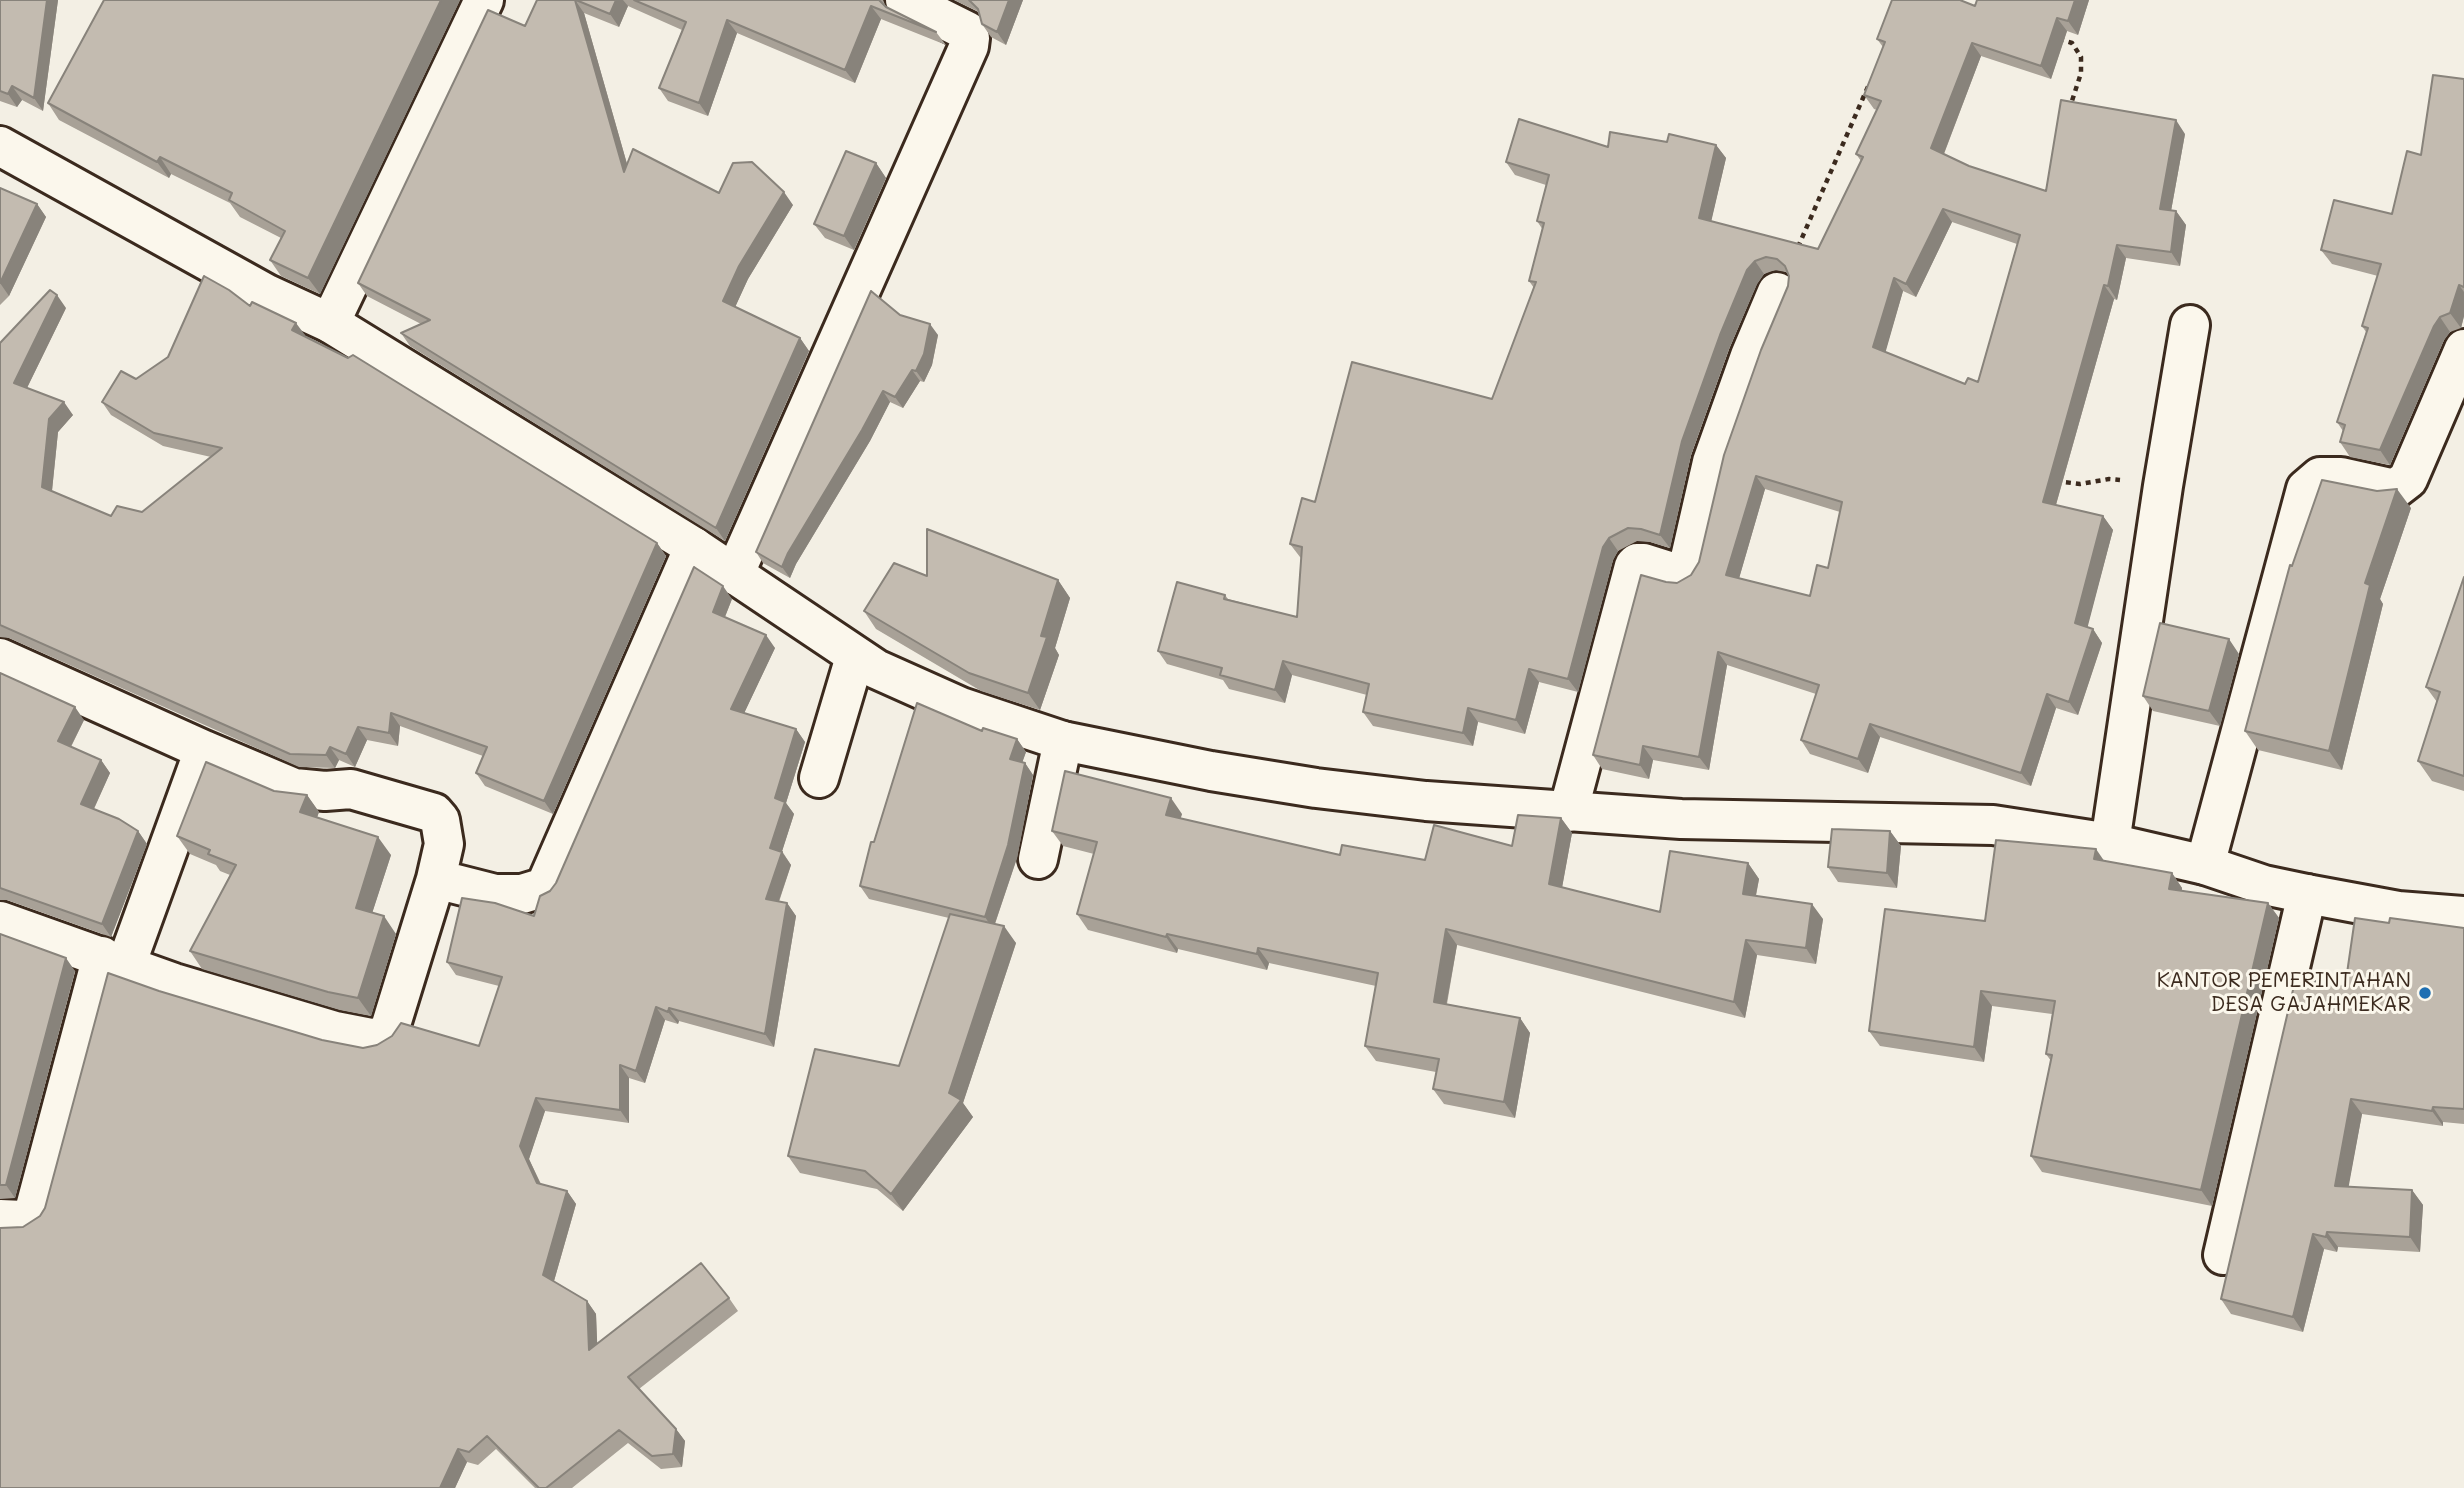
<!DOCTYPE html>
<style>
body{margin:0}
canvas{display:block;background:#f3efe4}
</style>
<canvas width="2464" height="1488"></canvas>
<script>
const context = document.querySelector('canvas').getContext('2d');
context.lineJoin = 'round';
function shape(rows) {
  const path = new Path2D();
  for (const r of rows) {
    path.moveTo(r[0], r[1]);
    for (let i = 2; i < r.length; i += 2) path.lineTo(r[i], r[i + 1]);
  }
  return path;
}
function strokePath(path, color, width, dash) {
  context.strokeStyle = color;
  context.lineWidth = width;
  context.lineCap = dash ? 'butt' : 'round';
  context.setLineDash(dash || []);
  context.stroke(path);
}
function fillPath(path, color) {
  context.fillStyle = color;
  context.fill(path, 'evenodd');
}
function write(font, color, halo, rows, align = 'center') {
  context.font = font + ' Mali,sans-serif';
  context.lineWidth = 6;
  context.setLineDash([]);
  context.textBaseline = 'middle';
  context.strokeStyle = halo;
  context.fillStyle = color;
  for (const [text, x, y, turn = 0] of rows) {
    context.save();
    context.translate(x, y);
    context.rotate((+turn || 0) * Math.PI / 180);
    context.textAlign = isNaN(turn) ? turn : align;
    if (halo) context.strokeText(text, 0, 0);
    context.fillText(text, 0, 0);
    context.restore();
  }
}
const path = shape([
 [2059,39,2072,43,2081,57,2081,73,2071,104],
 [1798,247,1870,82],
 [2056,481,2080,484,2109,479,2120,480]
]);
const minor = shape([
 [330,323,484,0],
 [734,575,969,46,970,38,967,31,905,0],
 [0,658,204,750,294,788,325,791,351,789,434,813,440,820,444,844,436,879,389,1031,376,1039,335,1031,174,983,0,921],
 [819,778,855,657],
 [1568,812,1634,566,1637,563,1644,563,1682,575,1687,571,1712,462,1750,356,1777,292],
 [2110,843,2163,486,2190,325],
 [1038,859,1063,741],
 [2205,865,2306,489,2320,477,2341,477,2395,489,2408,479,2464,349],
 [436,879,495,894,522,894,545,887,694,547],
 [126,965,204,750],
 [0,1219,23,1220,33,1215,102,956],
 [2223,1255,2307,894]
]);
const tertiary = shape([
 [0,146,267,294,330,323,694,547,876,669,961,707,1063,741,1211,771,1316,788,1426,801,1681,819,1993,825,2110,843,2205,865,2264,885,2307,894,2398,911,2464,916]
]);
const wall = shape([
 [0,0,58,0,43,111,22,100,17,107,0,101],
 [104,0,460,0,320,294,281,276,270,260,281,238,240,217,230,203,171,174,169,178,59,120,48,103],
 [537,0,883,0,886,7,936,32,946,45,881,19,855,83,737,33,708,116,668,101,659,88,682,30,628,6,619,27,584,13,627,164,719,193,793,205,748,279,735,307,800,338,809,351,725,541,410,346,401,333,421,324,367,296,358,283,525,26],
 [954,0,1023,0,1006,45,991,37,982,24,979,14,977,11],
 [1977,0,2089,0,2078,35,2067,31,2051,79,1981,56,1944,154,1969,166,2046,191,2185,134,2171,211,2176,211,2186,225,2180,266,2126,258,2117,300,2114,299,2056,505,2103,516,2113,530,2087,627,2093,629,2102,643,2078,715,2056,708,2031,786,1880,737,1868,773,1810,754,1801,740,1816,694,1727,665,1709,770,1653,760,1649,779,1602,769,1593,755,1666,582,1677,583,1691,575,1699,562,1788,286,1789,276,1788,274,1786,272,1775,270,1764,274,1757,284,1729,349,1691,455,1670,548,1650,542,1637,541,1618,551,1613,560,1578,692,1539,682,1525,734,1478,722,1473,746,1373,726,1363,712,1367,695,1292,675,1285,703,1229,689,1223,680,1167,664,1158,651,1225,595,1228,599,1297,617,1301,558,1300,557,1290,544,1315,502,1492,399,1534,288,1529,281,1543,230,1537,221,1546,185,1515,175,1506,162,1608,147,1667,142,1716,145,1726,158,1711,221,1818,249,1861,161,1856,154,1877,110,1874,109,1864,95,1883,47,1877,39,1975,6],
 [1952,222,2017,244,1978,382,1965,384,1885,352,1903,291,1916,297],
 [1765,489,1840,512,1828,568,1810,596,1739,578],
 [2464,79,2464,316,2461,328,2450,332,2444,340,2390,465,2350,457,2340,442,2343,431,2337,422,2366,332,2362,326,2378,276,2332,264,2321,250,2392,214,2421,155],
 [876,163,886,178,854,250,825,238,814,224],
 [0,188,37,204,46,217,9,296,0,305],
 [250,306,305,335,304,336,657,543,666,556,553,814,485,786,476,773,483,756,400,726,398,746,367,740,355,767,339,760,335,768,299,767,9,638,0,637,0,343,66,308,27,388,73,415,58,432,52,491,111,516,142,512,211,457,163,446,111,415,102,402,136,379],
 [900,315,938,335,932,365,924,382,920,381,903,408,890,402,870,441,796,564,790,578,763,563,756,552],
 [2411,508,2380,599,2383,604,2342,770,2258,750,2245,731,2292,566],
 [927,576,1058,580,1070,598,1055,648,1059,655,1040,710,981,691,876,629,864,611],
 [2464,577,2464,791,2432,781,2418,761,2437,702,2426,687],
 [732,599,725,617,775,648,744,713,796,729,805,742,786,803,794,814,782,851,791,865,779,902,787,903,796,916,774,1047,679,1021,678,1024,665,1020,645,1083,629,1078,629,1123,545,1111,529,1159,541,1184,567,1191,576,1204,554,1281,587,1301,596,1314,597,1344,729,1298,738,1311,639,1389,676,1429,685,1441,682,1467,661,1469,628,1443,572,1488,535,1488,496,1449,478,1465,467,1462,455,1488,0,1488,23,1227,40,1216,159,991,322,1040,363,1048,479,1046,499,986,456,975,447,962,534,916,556,883],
 [2239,654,2220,726,2153,711,2143,696],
 [0,673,84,720,71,747,101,760,110,773,94,809,138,831,147,844,111,937,7,900,0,900],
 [982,731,1017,739,1026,752,1022,762,1025,763,1033,775,1017,858,995,924,1016,943,963,1103,973,1117,903,1211,877,1189,800,1173,788,1156,899,1066,949,918,869,899,860,886,874,842],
 [274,791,307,795,319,812,317,817,391,855,372,913,396,934,371,1016,340,1010,202,969,190,951,230,875,220,871,216,865,190,854,177,836],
 [1182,814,1180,818,1340,855,1425,860,1512,846,1561,818,1572,833,1562,887,1660,912,1748,863,1759,879,1756,896,1823,919,1816,964,1757,955,1745,1018,1457,945,1447,1004,1520,1018,1530,1033,1515,1118,1444,1104,1433,1089,1436,1072,1376,1061,1365,1046,1376,986,1269,963,1267,970,1178,949,1177,953,1088,930,1077,914,1094,854,1063,846,1052,831],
 [1890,831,1901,846,1897,888,1838,882,1828,867],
 [2105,861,2172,873,2182,888,2182,891,2268,903,2279,918,2212,1206,2042,1172,2031,1156,2051,1061,2046,1054,2052,1014,1992,1006,1984,1062,1880,1046,1869,1031,1985,921],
 [2389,923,2464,928,2464,1124,2443,1122,2443,1126,2362,1114,2348,1187,2412,1190,2423,1205,2420,1252,2338,1247,2337,1252,2324,1249,2303,1332,2231,1314,2221,1299,2345,987],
 [0,934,75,971,15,1198,0,1199]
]);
const shadedWall = shape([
 [47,0,58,0,43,111,34,98],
 [441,0,460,0,320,294,308,278],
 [575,0,584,13,633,185,624,172],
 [616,0,623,0,628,6,619,27,610,14],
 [1009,0,1023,0,1006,45,997,32],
 [2075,0,2089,0,2078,35,2068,21],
 [871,6,881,19,855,83,845,70],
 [2057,18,2067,31,2051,79,2041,66],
 [727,20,737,33,708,116,699,103],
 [1972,43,1981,56,1941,161,1931,148],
 [12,86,22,100,17,107,8,94],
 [2176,120,2185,134,2169,222,2160,209],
 [1716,145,1726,158,1709,231,1699,218],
 [160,157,171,174,169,178,157,162],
 [876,163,886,178,854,250,844,236],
 [784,192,793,205,748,279,732,314,723,301,739,266],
 [37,204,46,217,9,296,0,283],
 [1943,209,1952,222,1916,297,1906,284],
 [2176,211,2186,225,2180,266,2171,252],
 [2117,245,2126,258,2117,300,2108,286],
 [1755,261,1764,274,1757,284,1729,349,1691,455,1670,548,1660,535,1682,441,1720,335,1747,270],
 [1894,278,1903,291,1883,361,1873,347],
 [2104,285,2114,299,2053,515,2043,502],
 [2459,285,2464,292,2464,316,2461,328,2450,313],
 [57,295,66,308,23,396,14,383],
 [2440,317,2450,332,2444,340,2390,465,2380,450,2434,326],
 [296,323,305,335,301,343,292,330],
 [930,324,938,335,932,365,924,382,916,371],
 [800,338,809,351,725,541,716,528],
 [912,370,920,381,903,408,895,397],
 [883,391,890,402,870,441,796,564,790,578,782,567,788,553],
 [64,402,73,415,58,432,51,500,42,487,49,419],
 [1756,476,1765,489,1736,589,1726,575],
 [2397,489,2411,508,2380,599,2383,604,2342,770,2329,751,2365,583],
 [2103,516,2113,530,2085,637,2075,623],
 [1609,538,1618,551,1613,560,1578,692,1568,679,1603,547],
 [657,543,666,556,553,814,544,801],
 [1058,580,1070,598,1055,648,1059,655,1040,710,1028,693,1041,636],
 [723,586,732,599,722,624,713,612],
 [2093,629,2102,643,2078,715,2069,702],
 [766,635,775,648,740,722,731,709],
 [2229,639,2239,654,2220,726,2209,711],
 [1718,652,1727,665,1709,770,1699,757],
 [1283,661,1292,675,1285,703,1275,690],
 [1529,669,1539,682,1525,734,1516,720],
 [2047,694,2056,708,2031,786,2021,773],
 [75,707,84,720,67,754,58,741],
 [1468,708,1478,722,1473,746,1463,733],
 [391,713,400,726,398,746,389,733],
 [1870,724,1880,737,1868,773,1858,759],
 [358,727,367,740,355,767,346,754],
 [796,729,805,742,786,803,794,814,779,861,770,848,775,798],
 [1017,739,1026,752,1019,772,1010,759],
 [1643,746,1653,760,1649,779,1640,765],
 [330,747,339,760,335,768,326,755],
 [101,760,110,773,90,817,81,804],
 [1025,763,1033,775,1017,858,993,929,985,917],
 [307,795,319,812,313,829,300,812],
 [1171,798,1182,814,1177,831,1166,815],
 [1561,818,1572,833,1560,899,1549,884],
 [138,831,147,844,111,937,102,924],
 [1890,831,1901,846,1897,888,1887,873],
 [378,837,391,855,368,926,356,908],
 [2096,849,2107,865,2094,859],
 [782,852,791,865,775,912,766,899],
 [1748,863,1759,879,1753,909,1743,894],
 [2172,873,2182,888,2180,904,2169,889],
 [787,903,796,916,774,1047,765,1034],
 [2268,903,2279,918,2212,1206,2201,1190],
 [1812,904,1823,919,1816,964,1806,948],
 [384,916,396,934,371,1016,358,998],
 [1004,926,1016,943,963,1103,973,1117,903,1211,891,1194,949,1093],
 [1446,929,1457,945,1444,1017,1434,1002],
 [1167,934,1178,949,1177,953,1166,937],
 [1746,940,1757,955,1745,1018,1734,1002],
 [1258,948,1269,963,1267,970,1257,954],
 [66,958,75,971,15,1198,6,1185],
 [1981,991,1992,1006,1984,1062,1974,1047],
 [656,1007,665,1020,645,1083,636,1071],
 [669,1008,679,1021,678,1024,668,1012],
 [1520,1018,1530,1033,1515,1118,1504,1102],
 [620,1065,629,1078,629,1123,620,1110],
 [536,1098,545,1111,529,1159,546,1196,537,1183,520,1146],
 [2351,1099,2362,1114,2346,1201,2335,1186],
 [2433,1107,2443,1122,2443,1126,2432,1111],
 [2412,1190,2423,1205,2420,1252,2410,1237],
 [567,1191,576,1204,552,1288,543,1275],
 [2327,1232,2338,1247,2337,1252,2326,1237],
 [2313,1234,2324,1249,2303,1332,2293,1317],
 [587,1301,596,1314,598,1363,589,1350],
 [676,1429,685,1441,682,1467,673,1454],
 [458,1449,467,1462,455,1488,440,1488]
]);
const building = shape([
 [0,0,47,0,34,98,12,86,8,94,0,91,0,0],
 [104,0,441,0,308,278,270,260,285,231,229,200,232,193,160,157,157,162,48,103,104,0],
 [537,0,575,0,624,172,633,149,719,193,733,163,752,162,784,192,739,266,723,301,800,338,716,528,401,333,430,320,358,283,488,10,525,26,537,0],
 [576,0,616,0,610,14,576,0],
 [634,0,879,0,886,7,936,32,871,6,845,70,727,20,699,103,659,88,686,22,634,0],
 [969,0,1009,0,997,32,982,24,978,9,969,0],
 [1892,0,1960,0,1975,6,1977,0,2075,0,2068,21,2057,18,2041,66,1972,43,1931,148,1969,166,2046,191,2061,100,2176,120,2160,209,2176,211,2171,252,2117,245,2108,286,2104,285,2043,502,2103,516,2075,623,2093,629,2069,702,2047,694,2021,773,1870,724,1858,759,1801,740,1819,685,1718,652,1699,757,1643,746,1640,765,1593,755,1641,575,1666,582,1677,583,1691,575,1699,562,1724,455,1761,350,1788,286,1789,276,1785,266,1777,259,1766,257,1755,261,1747,270,1720,335,1682,441,1660,535,1641,529,1628,528,1609,538,1603,547,1568,679,1529,669,1516,720,1468,708,1463,733,1363,712,1369,684,1283,661,1275,690,1220,675,1222,668,1158,651,1177,582,1225,595,1224,599,1297,617,1302,547,1290,544,1302,498,1315,502,1352,362,1492,399,1536,282,1529,281,1544,223,1537,221,1549,175,1506,162,1519,119,1608,147,1610,132,1667,142,1669,134,1716,145,1699,218,1818,249,1863,157,1856,154,1881,101,1864,95,1885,42,1877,39,1892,0],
 [1943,209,2020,235,1978,382,1968,378,1965,384,1873,347,1894,278,1906,284,1943,209],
 [1756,476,1842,502,1828,568,1817,565,1810,596,1726,575,1756,476],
 [2433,75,2464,79,2464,287,2459,285,2450,313,2440,317,2434,326,2380,450,2340,442,2345,425,2337,422,2368,328,2362,326,2381,264,2321,250,2334,200,2392,214,2407,151,2421,155,2433,75],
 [846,151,876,163,844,236,814,224,846,151],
 [0,188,37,204,0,283,0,188],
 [204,276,229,290,250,306,252,302,296,323,292,330,348,358,353,355,657,543,544,801,476,773,487,747,391,713,389,733,358,727,346,754,330,747,326,755,290,754,0,625,0,343,50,290,57,295,14,383,64,402,49,419,42,487,111,516,117,506,142,512,222,448,154,433,102,402,121,371,136,379,168,357,204,276],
 [871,291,900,315,930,324,924,354,916,371,912,370,895,397,883,391,862,430,788,553,782,567,756,552,871,291],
 [2322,480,2377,491,2397,489,2365,583,2370,585,2329,751,2245,731,2290,565,2292,566,2322,480],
 [927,529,1058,580,1041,636,1047,637,1028,693,969,673,864,611,894,563,927,576,927,529],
 [694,567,723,586,713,612,766,635,731,709,796,729,775,798,785,802,770,848,782,852,766,899,787,903,765,1034,669,1008,668,1012,656,1007,636,1071,620,1065,620,1110,536,1098,520,1146,537,1183,567,1191,543,1275,587,1301,589,1350,701,1263,729,1298,628,1377,676,1429,673,1454,652,1456,619,1430,546,1488,539,1488,487,1436,469,1452,458,1449,440,1488,0,1488,0,1228,23,1227,40,1216,45,1208,108,973,159,991,322,1040,363,1048,377,1045,392,1036,401,1023,479,1046,502,977,447,962,462,898,495,903,534,916,540,896,550,891,556,883,694,567],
 [2464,577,2464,776,2418,761,2440,692,2426,687,2464,577],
 [2160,623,2229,639,2209,711,2143,696,2160,623],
 [0,673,75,707,58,741,101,760,81,804,119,819,138,831,102,924,0,888,0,673],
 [917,703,982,731,983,728,1017,739,1010,759,1025,763,1008,845,985,917,860,886,871,842,874,842,917,703],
 [206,762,274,791,307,795,300,812,378,837,356,908,384,916,358,998,328,992,190,951,236,865,208,854,210,850,177,836,206,762],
 [1065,771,1171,798,1166,815,1340,855,1342,845,1425,860,1434,825,1512,846,1518,815,1561,818,1549,884,1660,912,1670,851,1748,863,1743,894,1812,904,1806,948,1746,940,1734,1002,1446,929,1434,1002,1520,1018,1504,1102,1433,1089,1439,1059,1365,1046,1378,973,1258,948,1257,954,1167,934,1166,937,1077,914,1097,842,1052,831,1065,771],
 [1832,829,1890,831,1887,873,1828,867,1832,829],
 [1996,840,2096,849,2094,859,2172,873,2169,889,2268,903,2201,1190,2031,1156,2052,1055,2046,1054,2055,1001,1981,991,1974,1047,1869,1031,1885,909,1985,921,1996,840],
 [950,914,1004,926,949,1093,961,1100,891,1194,865,1171,788,1156,815,1049,899,1066,950,914],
 [2355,918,2389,923,2390,918,2464,928,2464,1109,2433,1107,2432,1111,2351,1099,2335,1186,2412,1190,2410,1237,2327,1232,2326,1237,2313,1234,2293,1317,2221,1299,2296,977,2345,987,2355,918],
 [0,934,66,958,6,1185,0,1185,0,934]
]);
const markers = [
 [2425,993,7,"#1f6fb2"]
];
const poiNames = [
 ["KANTOR PEMERINTAHAN",2411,981],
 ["DESA GAJAHMEKAR",2411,1005]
];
strokePath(minor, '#3b2a1e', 44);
strokePath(tertiary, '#3b2a1e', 44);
strokePath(path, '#3b2a1e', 4.5, [5, 5]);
strokePath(minor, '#fbf7ec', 38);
strokePath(tertiary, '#fbf7ec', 38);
fillPath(wall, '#a8a197');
fillPath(shadedWall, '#88837b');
fillPath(building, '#c3bbb0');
strokePath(building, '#88837b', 2);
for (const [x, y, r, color] of markers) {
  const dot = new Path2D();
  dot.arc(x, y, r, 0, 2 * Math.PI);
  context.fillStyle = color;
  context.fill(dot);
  strokePath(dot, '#fbf7ec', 2.5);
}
write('21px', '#3b2a1e', '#fbf7ec', poiNames, 'right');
</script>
